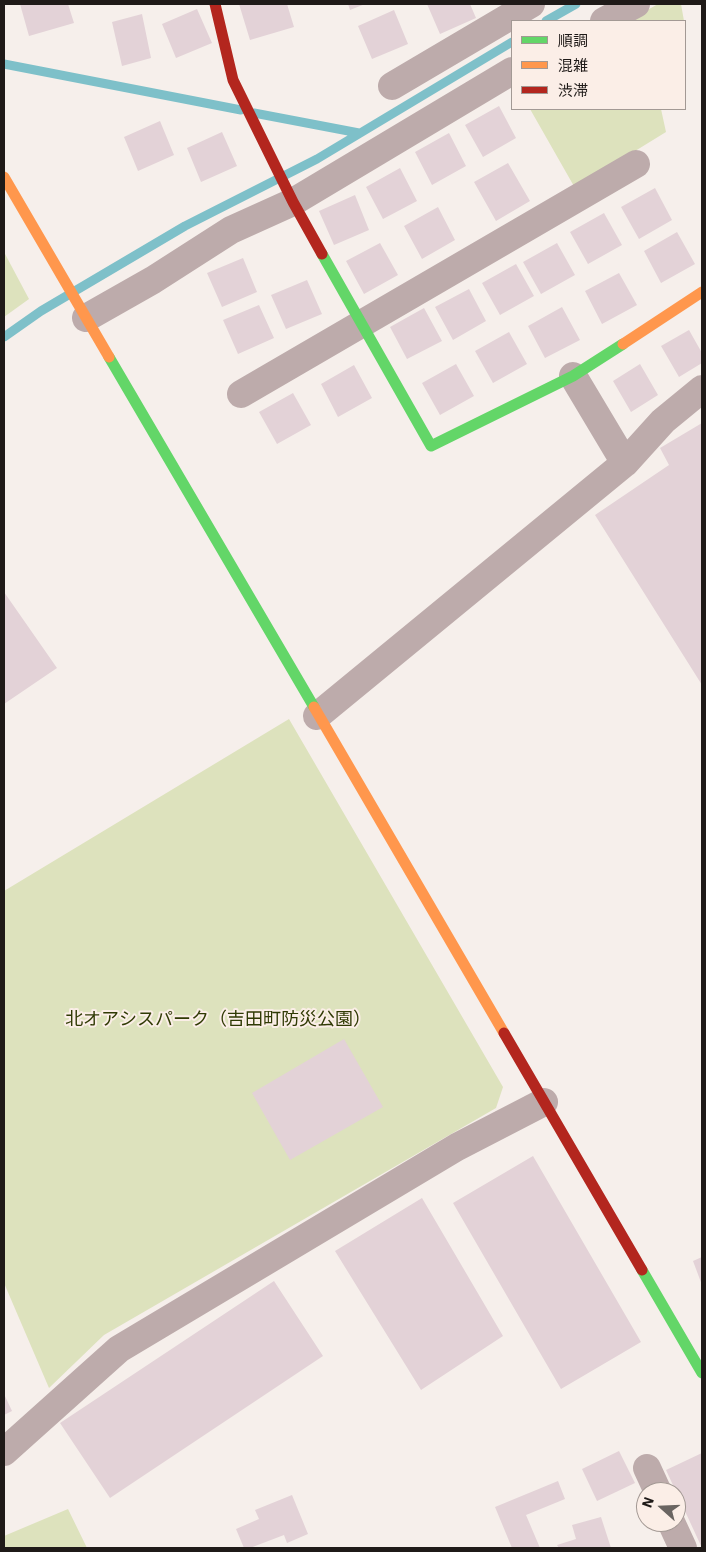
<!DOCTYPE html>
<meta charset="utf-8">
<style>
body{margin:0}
#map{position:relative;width:706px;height:1552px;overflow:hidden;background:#f6efeb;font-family:"IBM Plex Sans","Noto Sans JP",sans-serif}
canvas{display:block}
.frame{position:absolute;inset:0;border:5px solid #1f1a18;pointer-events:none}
.legend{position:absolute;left:511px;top:20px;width:175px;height:90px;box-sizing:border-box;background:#fbeee7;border:1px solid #a39994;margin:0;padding:6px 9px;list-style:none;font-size:15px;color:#1f1a18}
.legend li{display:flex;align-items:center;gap:10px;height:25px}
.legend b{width:25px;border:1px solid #a39994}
.north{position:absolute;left:636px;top:1482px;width:50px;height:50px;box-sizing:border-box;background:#fbeee7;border:1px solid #a39994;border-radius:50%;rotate:290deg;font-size:14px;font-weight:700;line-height:20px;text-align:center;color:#1f1a18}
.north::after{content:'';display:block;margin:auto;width:18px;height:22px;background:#6a6562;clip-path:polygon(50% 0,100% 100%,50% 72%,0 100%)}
</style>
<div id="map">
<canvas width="706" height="1552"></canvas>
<div class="frame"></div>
<ul class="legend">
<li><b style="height:6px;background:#63d668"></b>順調</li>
<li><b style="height:6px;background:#ff974d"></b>混雑</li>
<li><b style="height:6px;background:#b3261e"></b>渋滞</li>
</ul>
<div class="north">N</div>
</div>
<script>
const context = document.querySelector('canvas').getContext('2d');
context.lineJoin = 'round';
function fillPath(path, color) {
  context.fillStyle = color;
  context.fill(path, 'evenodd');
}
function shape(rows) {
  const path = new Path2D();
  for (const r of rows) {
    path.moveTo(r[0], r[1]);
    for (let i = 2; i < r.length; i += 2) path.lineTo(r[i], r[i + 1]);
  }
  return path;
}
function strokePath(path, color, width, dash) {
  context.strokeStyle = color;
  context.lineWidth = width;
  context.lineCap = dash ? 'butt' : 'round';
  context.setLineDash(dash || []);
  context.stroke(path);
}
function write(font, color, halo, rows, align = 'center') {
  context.font = font + ' "IBM Plex Sans","Noto Sans JP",sans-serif';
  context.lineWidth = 4;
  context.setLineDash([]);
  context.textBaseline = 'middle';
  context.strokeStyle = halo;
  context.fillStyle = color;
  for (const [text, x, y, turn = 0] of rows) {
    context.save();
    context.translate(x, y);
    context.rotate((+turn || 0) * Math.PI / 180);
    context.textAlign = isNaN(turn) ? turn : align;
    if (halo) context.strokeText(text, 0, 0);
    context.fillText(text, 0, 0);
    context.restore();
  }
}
const green = shape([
 [658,4,681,4,684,21,628,21],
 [530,109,661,109,666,132,575,188],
 [4,252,29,299,4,317],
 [289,719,503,1087,496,1108,104,1335,49,1388,4,1283,4,891],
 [68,1509,87,1548,4,1548,4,1536]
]);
const stream = shape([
 [546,21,576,4],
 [4,64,241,110],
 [254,113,359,133],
 [4,337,41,311,185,226,317,159,512,42]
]);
const building = shape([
 [20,4,68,4,74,23,29,36],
 [239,4,287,4,294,27,250,40],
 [348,4,365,4,350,10],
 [427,4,470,4,476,18,440,34],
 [197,9,212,43,176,58,162,24],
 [394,10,408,44,372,59,358,26],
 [142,14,151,58,122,66,112,22],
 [499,106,516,138,483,157,465,125],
 [160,121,174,155,138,171,124,137],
 [222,132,237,166,201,182,187,148],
 [449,133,466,166,432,185,415,152],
 [508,163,530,201,496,221,474,182],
 [400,168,417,201,383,219,366,187],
 [655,188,672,220,639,239,621,207],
 [355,195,369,230,334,245,319,211],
 [438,207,455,240,422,259,404,226],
 [604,213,622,245,588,264,570,232],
 [677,232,695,264,661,283,644,251],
 [380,243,398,275,364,294,346,261],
 [557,243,575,275,541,294,523,262],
 [243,258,257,292,222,307,207,273],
 [516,264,534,296,500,315,482,283],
 [619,273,637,305,602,324,585,291],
 [307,280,322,314,286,329,271,295],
 [469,289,486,321,453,340,435,307],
 [259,305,274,338,238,354,223,320],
 [562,307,580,340,545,358,528,326],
 [424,308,442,341,407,359,390,327],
 [689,330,702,353,702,363,679,377,661,346],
 [509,332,527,364,493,383,475,351],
 [456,364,474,396,440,415,422,383],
 [640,364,658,395,631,412,613,381],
 [354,365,372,398,338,417,321,384],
 [293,393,311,425,277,444,259,412],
 [702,423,702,685,595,515,669,465,660,448],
 [4,592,57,668,4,704],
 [344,1039,383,1107,290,1160,252,1093],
 [533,1156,641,1342,561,1389,453,1203],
 [422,1198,503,1336,421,1390,335,1251],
 [702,1257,702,1285,693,1261],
 [274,1281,323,1356,110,1498,60,1423],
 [4,1394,12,1411,4,1415],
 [619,1451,635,1483,597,1501,582,1469],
 [702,1453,702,1548,666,1470],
 [558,1481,565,1499,526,1515,540,1548,512,1548,495,1507],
 [292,1495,308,1534,287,1543,284,1535,250,1548,244,1548,236,1529,259,1519,255,1510],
 [601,1517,611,1548,559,1548,557,1545,576,1539,572,1525]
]);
const street = shape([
 [604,21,636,4],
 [392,86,531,4],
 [86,318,153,280,231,230,293,202,512,71],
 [573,376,625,463,663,421,702,389],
 [241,394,636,164],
 [317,716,625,463],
 [4,1452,119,1349,457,1147,544,1102],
 [647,1468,658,1492],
 [671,1522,683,1548]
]);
const fast = shape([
 [322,254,431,446,573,376,623,344],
 [109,357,314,707],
 [642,1270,702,1373]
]);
const slow = shape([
 [4,177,109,357],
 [623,344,702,292],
 [314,707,504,1033]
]);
const jam = shape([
 [215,4,233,80,293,202,322,254],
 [504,1033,642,1270]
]);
const parkNames = [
 ["北オアシスパーク（吉田町防災公園）",218,1020]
];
fillPath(green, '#dde2bd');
strokePath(stream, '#7ec0c9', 9);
fillPath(building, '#e3d2d7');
strokePath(street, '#bdabab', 28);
strokePath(fast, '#63d668', 11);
strokePath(slow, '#ff974d', 11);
strokePath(jam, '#b3261e', 11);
write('18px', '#303a04', '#fbeee7', parkNames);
</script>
